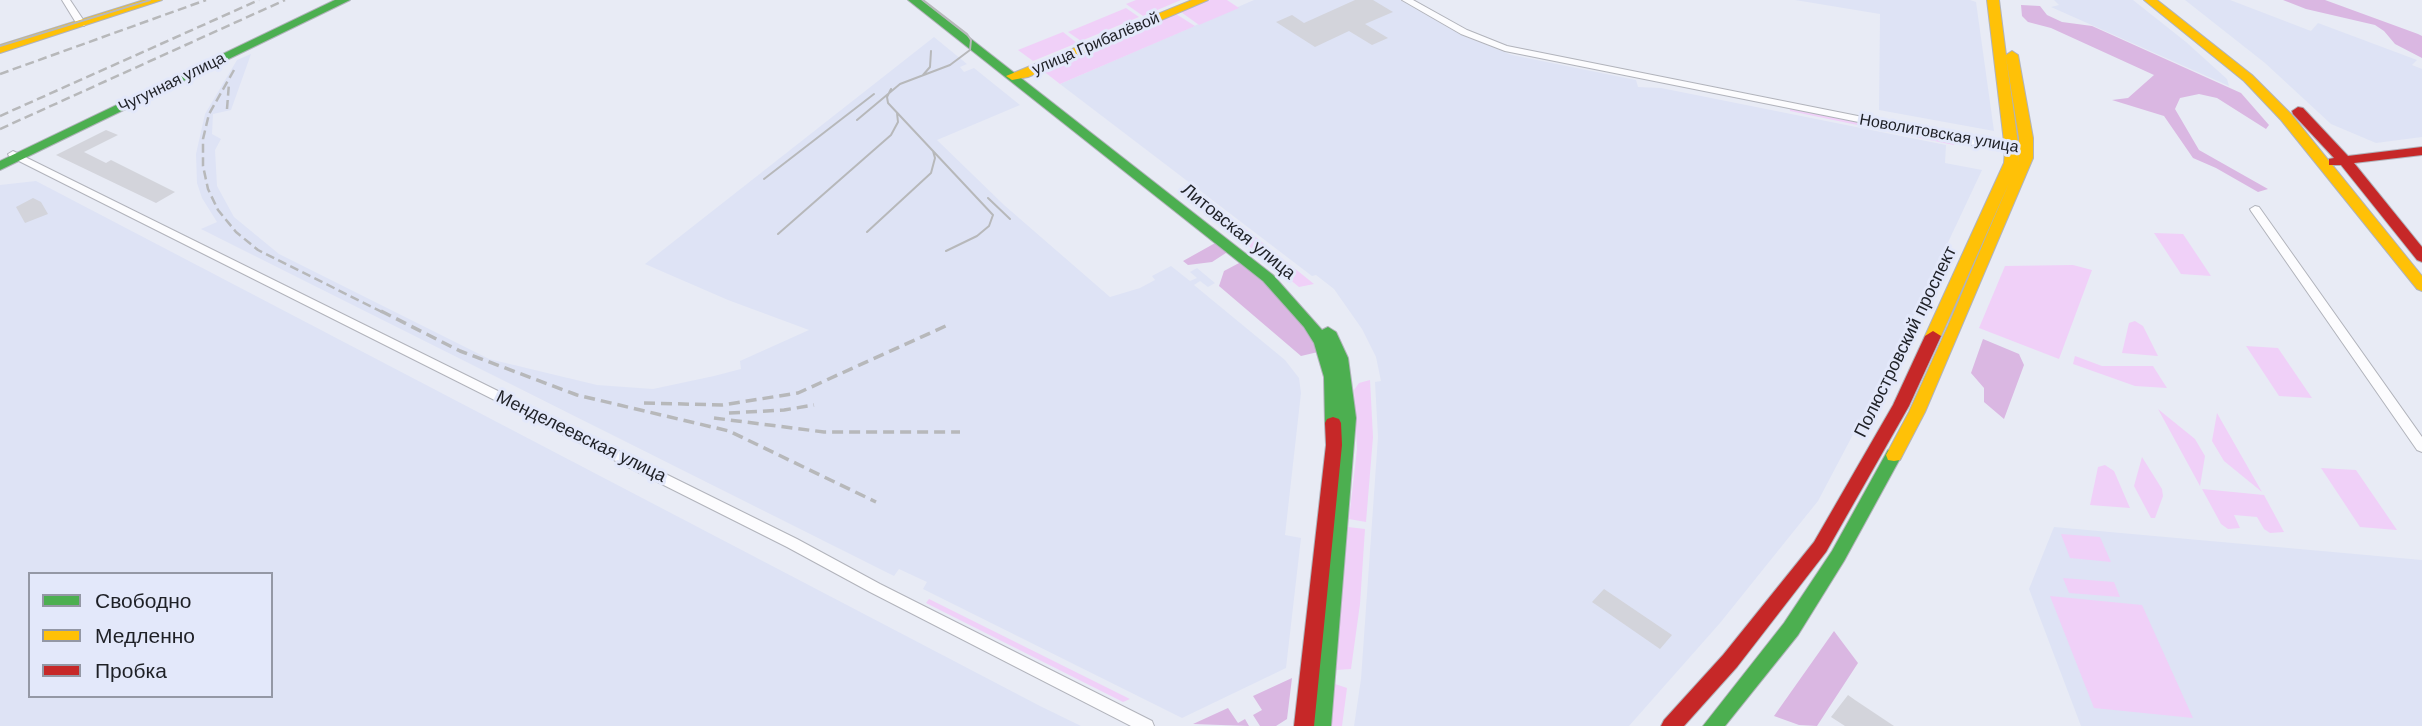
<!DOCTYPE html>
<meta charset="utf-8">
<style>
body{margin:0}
#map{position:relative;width:2422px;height:726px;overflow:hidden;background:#e8ebf5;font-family:Helvetica,sans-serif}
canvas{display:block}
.legend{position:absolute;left:28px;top:572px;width:245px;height:126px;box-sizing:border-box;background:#e3e8fa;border:2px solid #9498a5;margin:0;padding:9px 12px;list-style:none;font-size:21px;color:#1e2026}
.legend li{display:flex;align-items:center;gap:14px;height:35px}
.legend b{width:35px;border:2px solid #9498a5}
</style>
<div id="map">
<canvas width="2422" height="726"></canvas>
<ul class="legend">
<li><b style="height:9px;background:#4caf50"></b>Свободно</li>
<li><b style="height:9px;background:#ffc107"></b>Медленно</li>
<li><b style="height:9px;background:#c62828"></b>Пробка</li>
</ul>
</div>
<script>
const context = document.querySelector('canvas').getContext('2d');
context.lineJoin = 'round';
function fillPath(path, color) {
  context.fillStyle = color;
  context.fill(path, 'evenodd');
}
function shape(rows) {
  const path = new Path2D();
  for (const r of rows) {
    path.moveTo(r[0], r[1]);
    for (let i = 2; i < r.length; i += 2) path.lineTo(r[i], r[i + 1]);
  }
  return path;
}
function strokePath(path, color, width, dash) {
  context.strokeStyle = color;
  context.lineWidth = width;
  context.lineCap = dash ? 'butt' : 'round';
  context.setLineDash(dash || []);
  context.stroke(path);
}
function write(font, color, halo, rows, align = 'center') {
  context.font = font + ' Helvetica,sans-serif';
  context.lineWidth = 6;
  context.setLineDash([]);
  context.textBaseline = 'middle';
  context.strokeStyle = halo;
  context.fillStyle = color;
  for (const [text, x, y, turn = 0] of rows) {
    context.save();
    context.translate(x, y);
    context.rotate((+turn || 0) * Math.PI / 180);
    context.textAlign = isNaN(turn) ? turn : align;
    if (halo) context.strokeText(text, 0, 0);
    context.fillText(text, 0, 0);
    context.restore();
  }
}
const built = shape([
 [1254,0,1400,0,1463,36,1512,55,1636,80,1638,87,1661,88,1946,145,1945,163,1982,170,1898,349,1818,501,1720,623,1629,726,1354,726,1361,679,1378,437,1375,382,1381,381,1376,357,1362,329,1334,289,1316,275,1312,276,1060,84],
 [1795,0,1970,0,1976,2,1994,131,1879,110,1880,14],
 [2054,0,2133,0,2186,42,2227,79,2229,86,2051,7,2059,5],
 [2185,0,2230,0,2311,31,2318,23,2417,60,2412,65,2422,69,2422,137,2376,143,2331,124,2265,63],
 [934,37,967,64,960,67,964,72,974,68,1020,105,937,140,1004,205,1110,297,1140,288,1155,280,1152,276,1171,266,1190,281,1197,278,1190,272,1197,268,1215,283,1208,287,1200,281,1194,285,1285,360,1299,378,1301,393,1285,535,1301,538,1286,668,1182,718,923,589,927,582,899,569,894,576,888,573,201,229,217,222,202,198,197,183,196,154,205,114,237,60,251,54,231,110,213,114,212,134,221,139,215,150,217,186,234,217,279,254,489,359,597,385,653,389,714,376,741,369,740,361,809,330,728,300,645,264],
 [36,181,1040,706,1081,726,0,726,0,185],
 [30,574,271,574,271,696,30,696],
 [2054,527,2422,560,2422,726,2081,726,2029,589]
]);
const green = shape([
 [1136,0,1181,0,1143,16,1126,4],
 [1210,0,1227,0,1239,8,1199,25,1181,12],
 [1126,8,1139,17,1081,41,1068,32],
 [1176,14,1195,26,1060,84,1042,70],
 [1063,32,1077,43,1033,61,1018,50],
 [1790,108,1954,141,1954,145,1790,111],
 [1225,216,1232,218,1314,284,1299,287,1217,220],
 [2154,233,2183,234,2211,276,2181,274],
 [2073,265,2092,270,2059,359,1979,328,2005,266],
 [2135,321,2143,326,2158,356,2122,353,2129,323],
 [2246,346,2278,348,2312,398,2279,396],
 [2075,356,2102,366,2153,366,2167,388,2135,386,2073,364],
 [1370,380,1373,437,1366,522,1349,519,1357,449,1354,390,1359,383],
 [2158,409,2195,439,2205,456,2200,486],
 [2217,413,2262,492,2224,461,2212,441],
 [2142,457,2162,489,2163,496,2155,518,2151,518,2134,486],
 [2105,465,2114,471,2130,508,2090,505,2098,467],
 [2321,468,2356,470,2397,530,2360,527],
 [2202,489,2264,495,2284,532,2270,533,2264,529,2257,517,2234,515,2240,528,2228,529,2221,524],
 [1348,527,1365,529,1360,604,1351,669,1336,670],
 [2061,534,2100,537,2111,562,2070,558],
 [2063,578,2114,582,2120,597,2069,593],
 [2050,596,2142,605,2193,718,2094,708],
 [929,599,1130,699,1123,702,926,603],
 [1335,684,1347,688,1342,726,1331,726]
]);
const forest = shape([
 [2283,0,2325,0,2418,34,2422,36,2422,58,2395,44,2384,31,2375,25,2306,9],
 [2021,5,2040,6,2047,15,2062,22,2092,26,2241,93,2269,125,2266,129,2217,98,2199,94,2180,98,2175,109,2199,150,2268,189,2258,192,2216,168,2193,158,2164,116,2112,100,2128,98,2154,75,2051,28,2028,22,2022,16],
 [1217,242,1229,251,1212,262,1188,265,1183,261],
 [1241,262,1260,277,1310,334,1318,352,1301,356,1219,286,1224,271],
 [1983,339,2019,354,2024,365,2004,419,1984,402,1984,388,1971,373],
 [1834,631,1858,663,1817,726,1799,725,1774,716],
 [1292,678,1287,719,1276,726,1260,726,1253,715,1262,710,1253,696],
 [1228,708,1238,723,1245,719,1249,726,1193,724]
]);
const building = shape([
 [1355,0,1373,0,1393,12,1365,24,1388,38,1372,45,1349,31,1315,47,1276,22,1292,15,1304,23],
 [106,130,118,135,84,152,106,163,111,160,175,192,156,203,56,155],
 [33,198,41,202,48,214,25,223,16,207],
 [1604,589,1672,635,1660,649,1592,602],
 [1848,695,1855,700,1894,726,1845,726,1831,717]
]);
const street = shape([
 [62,0,70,0,86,24,84,26,78,26,62,0],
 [1402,0,1413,0,1467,30,1507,46,1993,143,2021,146,2026,149,2021,152,1993,149,1505,51,1461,34,1402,0],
 [13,151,797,539,880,584,1152,721,1154,726,1131,726,870,592,787,547,9,156,8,154,13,151],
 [2255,206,2259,207,2422,437,2422,452,2417,450,2251,211,2250,209,2255,206]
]);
const fast = shape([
 [335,0,350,0,0,170,0,161,335,0],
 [908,0,921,0,1273,275,1322,330,1328,327,1336,332,1348,358,1356,418,1331,726,1311,726,1339,427,1333,429,1327,427,1325,423,1324,377,1314,343,1304,327,1263,281,908,0],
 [1894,449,1900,450,1902,455,1844,561,1798,635,1725,726,1703,726,1784,623,1832,551,1888,450,1894,449]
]);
const slow = shape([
 [144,0,162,0,0,53,0,45,144,0],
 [1192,0,1208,0,1028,77,1012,80,1006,76,1192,0],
 [1987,0,1999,0,2006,55,2012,51,2018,55,2033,138,2033,158,1925,412,1900,460,1894,461,1888,460,1886,455,1909,412,1948,326,2009,183,1941,336,1933,341,1928,340,1925,336,2004,163,2005,150,1987,0],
 [2006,57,2019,138,2018,162,2019,150,2006,57],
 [2144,0,2157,0,2252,75,2291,114,2422,276,2422,291,2417,289,2281,120,2244,81,2144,0]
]);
const jam = shape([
 [2298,107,2303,108,2348,156,2422,147,2422,155,2354,163,2422,247,2422,262,2417,260,2341,165,2329,165,2329,159,2334,158,2293,114,2292,111,2298,107],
 [1933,331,1941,336,1909,406,1826,552,1737,667,1684,726,1661,726,1664,720,1723,655,1814,542,1893,405,1925,336,1933,331],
 [1333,417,1339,419,1341,423,1342,445,1314,726,1294,726,1326,445,1325,423,1327,419,1333,417]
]);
const tram = shape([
 [0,46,150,0],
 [923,75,930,67,931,51],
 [891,89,887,97,888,103,993,215,989,226,977,236,946,251],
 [857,120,900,84,950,65,970,50,971,40,967,34,923,0],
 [764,179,874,94],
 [988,198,1010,219],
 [867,232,931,173,935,158,933,151],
 [778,234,891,135,898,122,897,113]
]);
const railFar1 = shape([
 [234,70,209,114,203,139,203,166,208,189,218,210,236,232,258,250,384,313],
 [0,74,206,0],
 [227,109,229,83],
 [0,116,259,0],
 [0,129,285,0]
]);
const rail = shape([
 [381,311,460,351,577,395,729,431,876,502],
 [644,403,722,405,798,393,950,324],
 [729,413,784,410,814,405],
 [714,418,824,432,960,432]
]);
const farStreetnames = [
 ["улица Грибалёвой",1096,44,-23],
 ["Чугунная улица",172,83,-26],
 ["Новолитовская улица",1939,134,10]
];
const streetNames = [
 ["Литовская улица",1238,232,39],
 ["Полюстровский проспект",1906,342,-64],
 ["Менделеевская улица",581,437,26]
];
fillPath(built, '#dee3f5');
fillPath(green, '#f0d0f8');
fillPath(forest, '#dab7e2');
fillPath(building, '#d3d4db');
strokePath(street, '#b1b3bb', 2);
strokePath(fast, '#b1b3bb', 2);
strokePath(slow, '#b1b3bb', 2);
strokePath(jam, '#b1b3bb', 2);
fillPath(street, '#fcfcfe');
fillPath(fast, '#4caf50');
fillPath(slow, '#ffc107');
fillPath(jam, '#c62828');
strokePath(tram, '#b7b8ba', 2);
strokePath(railFar1, '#b7b8ba', 2.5, [9, 4.5]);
strokePath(rail, '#b7b8ba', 3.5, [11, 6]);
write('16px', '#1e2026', '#e3e8fa', farStreetnames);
write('18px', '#1e2026', '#e3e8fa', streetNames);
</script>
